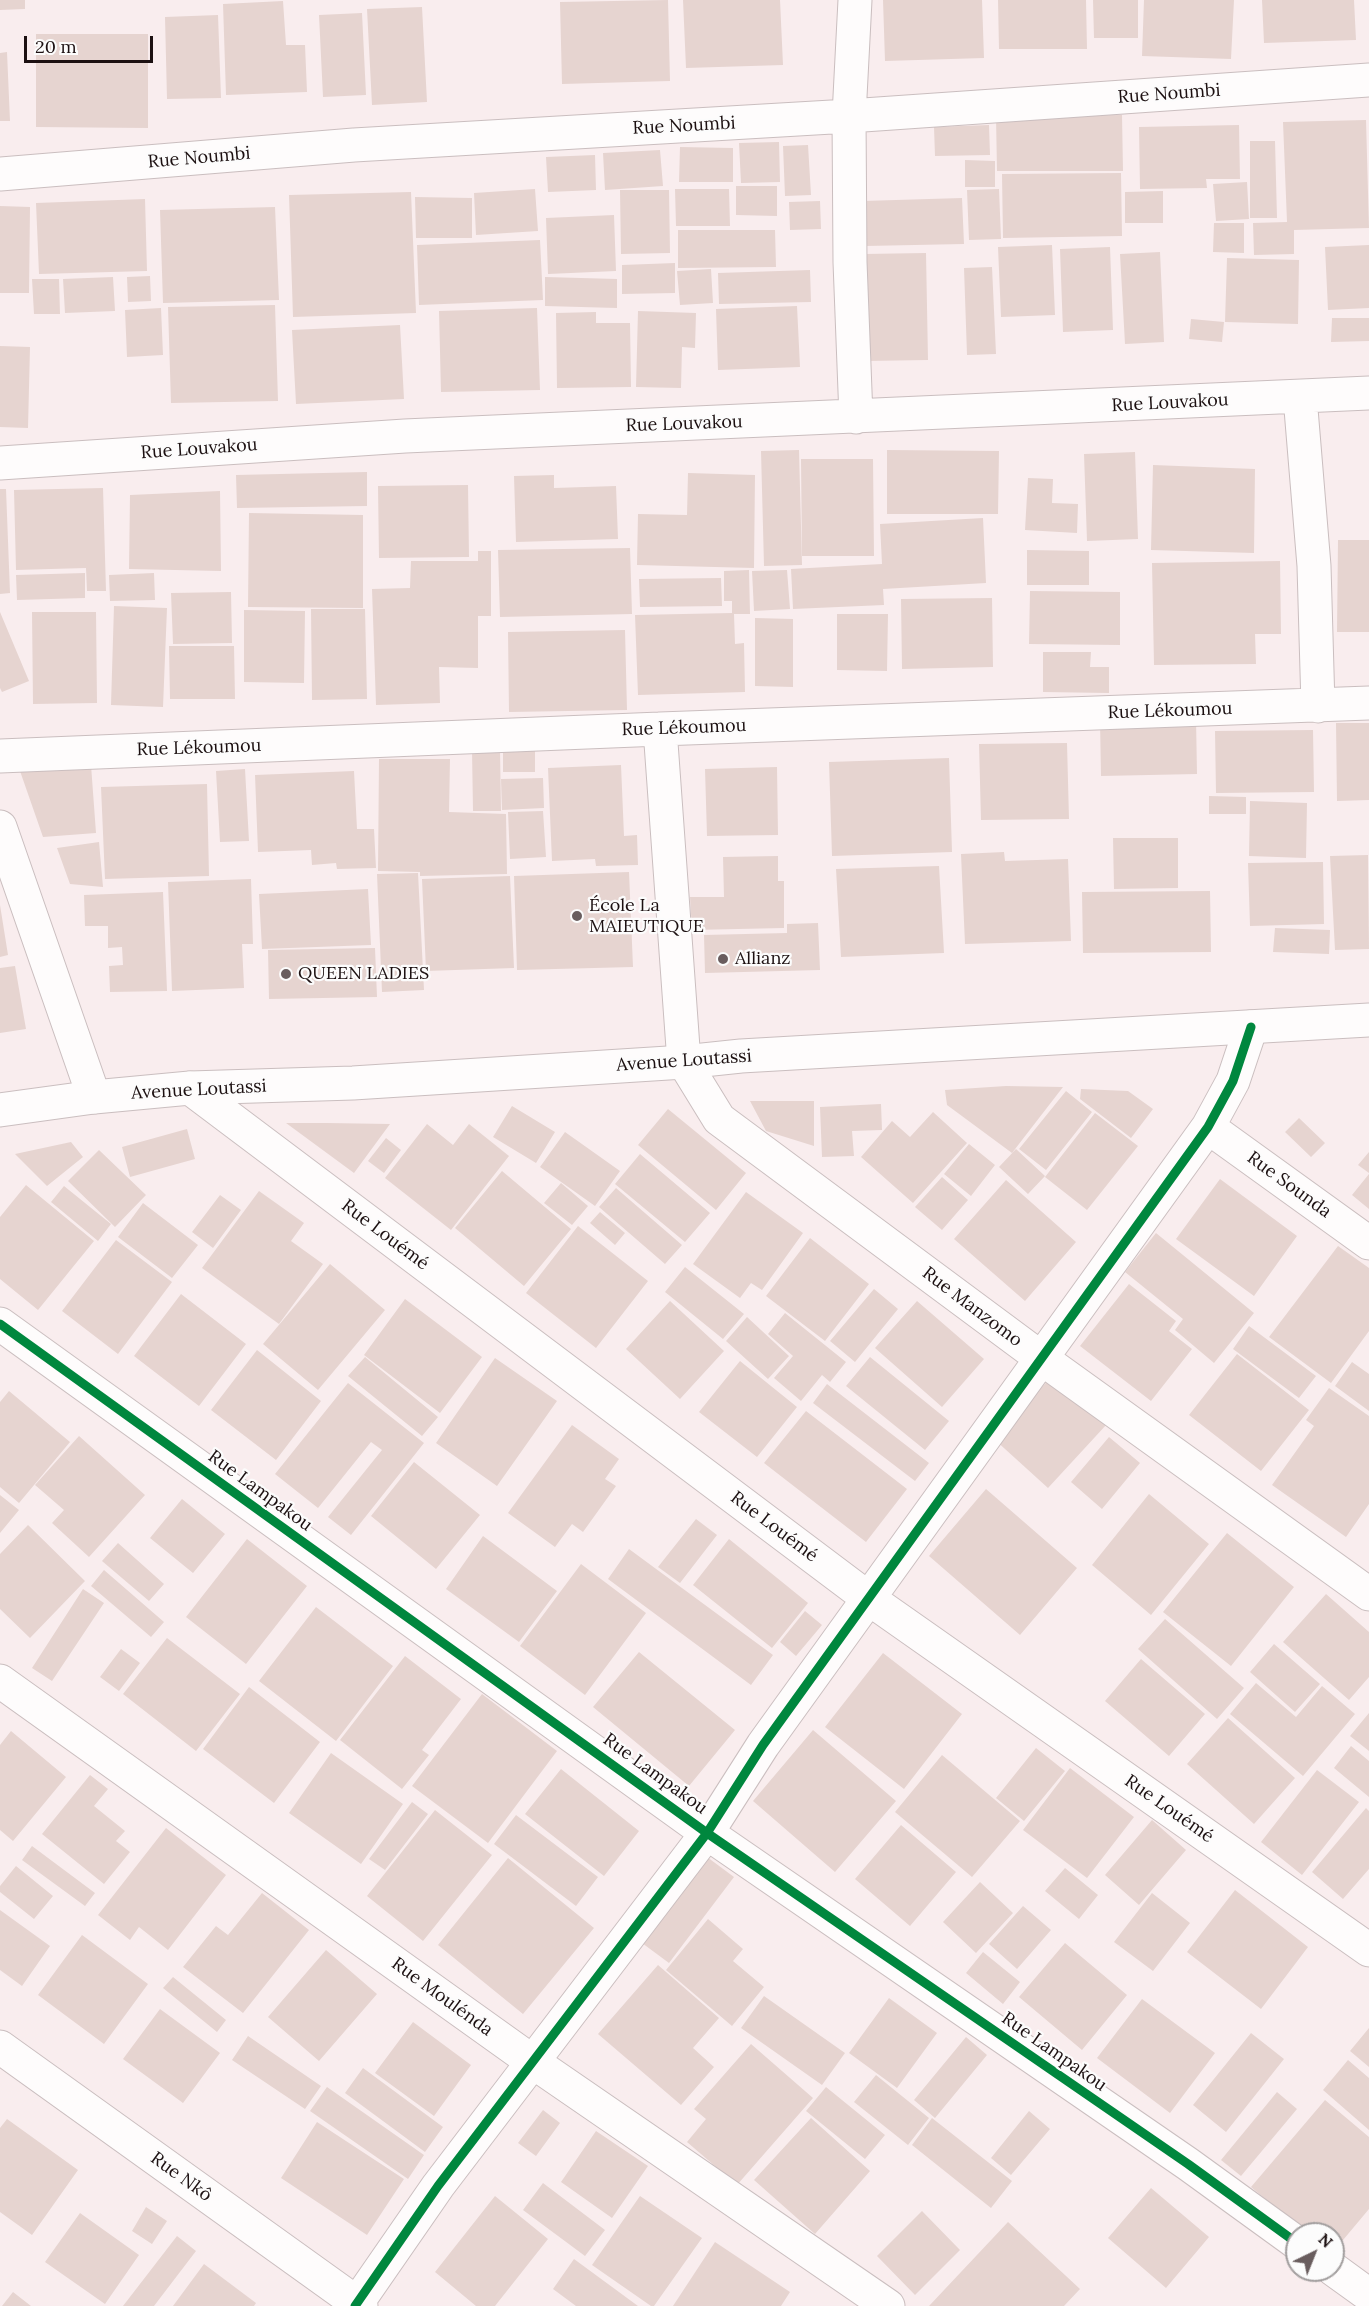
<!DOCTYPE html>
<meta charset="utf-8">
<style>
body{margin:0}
#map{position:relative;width:1369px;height:2306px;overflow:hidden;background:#f9edee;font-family:Lora,serif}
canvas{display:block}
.north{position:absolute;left:1285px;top:2222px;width:60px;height:60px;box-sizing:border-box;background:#fcfcfc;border:2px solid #a29e9e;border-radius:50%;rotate:43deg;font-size:16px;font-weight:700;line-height:24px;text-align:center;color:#1c1011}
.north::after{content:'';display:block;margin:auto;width:21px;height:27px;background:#695d5e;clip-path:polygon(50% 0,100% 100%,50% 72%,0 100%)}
.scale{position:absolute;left:24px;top:36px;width:129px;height:27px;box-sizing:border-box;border:3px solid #1c1011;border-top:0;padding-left:8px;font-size:18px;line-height:21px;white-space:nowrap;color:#1c1011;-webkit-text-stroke:4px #fcfcfc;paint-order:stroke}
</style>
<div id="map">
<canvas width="1369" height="2306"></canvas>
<div class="north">N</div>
<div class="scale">20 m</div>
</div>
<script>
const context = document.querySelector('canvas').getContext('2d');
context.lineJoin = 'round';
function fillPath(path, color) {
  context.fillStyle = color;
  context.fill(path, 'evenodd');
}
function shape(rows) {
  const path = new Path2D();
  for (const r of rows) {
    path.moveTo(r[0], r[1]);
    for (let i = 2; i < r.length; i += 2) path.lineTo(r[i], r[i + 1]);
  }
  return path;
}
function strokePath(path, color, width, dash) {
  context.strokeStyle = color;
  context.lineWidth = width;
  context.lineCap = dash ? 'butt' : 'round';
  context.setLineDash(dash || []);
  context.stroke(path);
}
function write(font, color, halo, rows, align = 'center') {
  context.font = font + ' Lora,serif';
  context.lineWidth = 4.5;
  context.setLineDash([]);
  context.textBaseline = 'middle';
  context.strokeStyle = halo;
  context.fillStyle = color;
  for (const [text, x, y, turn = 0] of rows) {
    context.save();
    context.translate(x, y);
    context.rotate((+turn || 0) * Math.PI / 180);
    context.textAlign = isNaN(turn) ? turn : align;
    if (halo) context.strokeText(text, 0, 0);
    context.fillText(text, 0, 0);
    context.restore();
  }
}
const building = shape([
 [0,0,25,0,25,9,0,10],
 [668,0,670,81,562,84,560,2],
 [683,0,780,0,783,65,686,68],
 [883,0,982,0,984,58,885,61],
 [998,0,1086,0,1087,49,999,49],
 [1093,0,1138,0,1138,38,1094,38],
 [1144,0,1234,0,1231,59,1142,56],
 [1262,0,1354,0,1356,40,1264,43],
 [283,1,286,45,305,45,307,92,226,95,223,4],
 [422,7,427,102,372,105,367,9],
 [362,13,366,95,323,97,319,15],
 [218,15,221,98,167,99,165,17],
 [36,34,148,34,148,128,36,127],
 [7,52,10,121,0,121,0,53],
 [1122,115,1123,171,997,171,996,116],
 [1366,120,1369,228,1294,230,1294,254,1254,255,1253,223,1287,222,1283,122],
 [989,125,990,155,935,156,934,127],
 [1239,125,1240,179,1206,179,1207,188,1140,189,1139,127],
 [1250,141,1275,141,1277,218,1250,218],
 [779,142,780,182,741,183,739,143],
 [808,145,811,195,785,196,783,146],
 [680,147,733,148,733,182,679,182],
 [660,150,663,186,605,190,603,153],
 [595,155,596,190,548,192,546,157],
 [965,160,995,161,995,187,965,187],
 [1121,173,1122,236,1003,238,1002,174],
 [1247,182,1249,219,1216,221,1213,184],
 [736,186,777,186,777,216,736,215],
 [535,189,538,231,476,235,474,193],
 [675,189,729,189,730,226,676,226],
 [999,189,1001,239,969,240,967,190],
 [620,190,669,190,670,253,621,254],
 [1163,191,1163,223,1125,223,1125,192],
 [411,192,416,313,293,317,289,195],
 [415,197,472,198,472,238,416,238],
 [962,198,964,244,865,246,863,201],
 [145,199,147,271,39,274,36,203],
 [820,201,821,229,790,230,789,202],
 [0,206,30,207,29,293,0,293],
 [275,207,279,300,163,303,160,210],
 [614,215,616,271,548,274,546,218],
 [1214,223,1244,223,1244,253,1213,252],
 [678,230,775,230,776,267,678,268],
 [540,240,543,300,419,305,417,245],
 [1052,245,1055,315,1001,317,998,247],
 [1369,245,1369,308,1328,310,1325,247],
 [1110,247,1113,330,1063,332,1060,249],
 [1160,252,1164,342,1125,344,1120,254],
 [926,253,928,360,865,361,864,254],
 [1227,258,1299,260,1298,324,1225,322],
 [675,263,675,293,622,294,622,265],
 [992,267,996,354,967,355,964,268],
 [711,269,713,303,680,305,677,271],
 [810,270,811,302,719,304,718,273],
 [150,276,151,301,128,302,127,277],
 [113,277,115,311,65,313,63,279],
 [545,277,617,279,617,308,545,306],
 [32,279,59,279,60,314,34,314],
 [275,305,278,401,171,403,168,307],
 [797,306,800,367,718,370,716,309],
 [161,308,163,355,127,357,125,310],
 [537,308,540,390,441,392,439,311],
 [638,311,696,313,695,348,682,347,681,388,636,387],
 [596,312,596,323,630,323,631,387,557,388,556,313],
 [1332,318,1369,318,1369,341,1331,342],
 [1191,319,1224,322,1222,342,1189,339],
 [400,325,404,399,296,404,292,330],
 [0,346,30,347,28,428,0,427],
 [799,450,802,565,764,566,761,451],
 [887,450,999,451,998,514,887,514],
 [1135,452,1138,539,1087,541,1084,454],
 [801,459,873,459,874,556,802,556],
 [1153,465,1255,469,1254,553,1151,550],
 [367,472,367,506,237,508,236,475],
 [688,473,755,475,754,568,637,565,638,514,687,515],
 [554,475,554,488,616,486,618,539,516,542,514,476],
 [1028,478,1053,479,1052,503,1078,504,1077,533,1025,530],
 [468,485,469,557,379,558,378,486],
 [103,488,106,591,87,591,86,568,16,570,14,490],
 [0,489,6,489,10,593,0,594],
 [220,491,221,571,129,569,130,495],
 [249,513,363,515,363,608,248,607],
 [983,518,986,583,883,589,884,605,793,609,791,569,882,564,880,524],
 [1338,540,1369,540,1369,632,1337,632],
 [630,548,632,614,500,617,498,550],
 [1027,550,1089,551,1089,585,1027,585],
 [478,551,491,551,491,616,478,616,478,668,439,667,440,703,376,705,372,589,410,588,411,561,478,561],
 [1280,561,1281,634,1255,634,1256,664,1154,665,1152,563],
 [749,570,750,614,734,614,735,644,744,643,745,692,638,695,635,615,732,613,732,601,724,601,724,571],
 [787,570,790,609,754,611,752,571],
 [85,573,85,598,17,600,16,575],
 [154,573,155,600,110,601,109,575],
 [721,578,722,606,640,607,639,579],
 [1030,591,1120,592,1120,645,1029,644],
 [231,592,232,643,173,644,171,593],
 [992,598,993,667,902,669,901,599],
 [114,606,167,608,163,707,111,705],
 [311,609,365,609,367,699,312,700],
 [244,610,305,611,304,683,244,682],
 [0,612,29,681,2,692,0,688],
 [32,612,96,612,97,703,33,704],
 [837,614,888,614,887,671,837,670],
 [755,618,793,619,793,687,755,686],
 [625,630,627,710,509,712,508,632],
 [169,646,234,646,235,699,170,699],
 [1043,652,1091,652,1090,667,1109,667,1109,693,1043,692],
 [1196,718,1197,774,1101,776,1100,720],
 [1336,723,1369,723,1369,800,1337,801],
 [1313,730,1314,792,1216,793,1215,731],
 [1067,743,1069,819,981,820,979,744],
 [503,749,535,750,535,772,503,772],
 [472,750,500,750,501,811,473,811],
 [949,758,952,852,832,856,829,762],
 [379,759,450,759,449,812,506,814,507,874,420,876,420,872,378,871],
 [91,765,96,833,43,837,20,771],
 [621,765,624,836,637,835,638,865,596,866,595,859,552,861,548,768],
 [777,767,778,835,707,836,705,769],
 [245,769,249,841,220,842,216,771],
 [354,771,357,829,374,829,376,868,337,869,336,863,312,865,311,850,258,852,255,775],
 [543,778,544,808,502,810,501,779],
 [207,784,209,876,105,879,101,787],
 [1209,796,1246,797,1246,814,1209,814],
 [1250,801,1307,803,1306,858,1249,856],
 [543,811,546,857,510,859,508,812],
 [1113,838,1178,838,1178,888,1114,889],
 [99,842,103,887,70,884,57,848],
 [1004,852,1005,861,1068,859,1071,941,965,944,961,854],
 [1368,855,1369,949,1335,950,1330,856],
 [778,856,778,881,784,881,784,928,692,930,690,897,724,897,723,857],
 [1323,862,1324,924,1250,926,1248,863],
 [939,866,944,953,841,957,836,869],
 [629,872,633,967,517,970,514,876],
 [418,873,424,990,382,992,377,874],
 [510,876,514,968,426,971,422,879],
 [251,879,253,944,242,944,244,988,172,991,168,882],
 [368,889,371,945,262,949,259,894],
 [1210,891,1211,952,1083,953,1082,892],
 [163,892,167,991,110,992,109,966,123,965,122,947,108,948,108,926,85,926,84,895],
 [0,905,8,955,0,957],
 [818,923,820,970,705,973,704,935,787,933,787,924],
 [1275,928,1330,930,1329,954,1273,952],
 [375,948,377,997,269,999,268,950],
 [15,966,26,1029,0,1033,0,968],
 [1006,1086,1063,1087,1012,1153,947,1105,945,1090],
 [1081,1089,1128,1091,1153,1109,1131,1138,1080,1099],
 [1066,1091,1092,1112,1046,1170,1019,1149],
 [750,1101,814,1101,814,1146,766,1131],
 [881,1104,882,1130,852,1131,854,1156,822,1157,820,1107],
 [512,1106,555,1132,536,1163,493,1137],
 [668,1109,746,1173,716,1210,638,1145],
 [933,1112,967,1143,913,1203,861,1157,892,1121,910,1137],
 [1095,1113,1138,1146,1087,1210,1045,1177],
 [1299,1118,1325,1143,1311,1157,1285,1132],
 [286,1123,327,1123,390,1124,354,1173],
 [427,1124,453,1145,469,1124,509,1156,451,1230,385,1178],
 [187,1129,195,1159,130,1177,122,1147],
 [565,1132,620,1171,595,1206,540,1167],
 [386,1138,401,1150,384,1173,368,1161],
 [71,1142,83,1157,47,1186,15,1154],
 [969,1144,995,1165,971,1196,944,1174],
 [1016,1149,1045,1176,1028,1194,999,1167],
 [99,1150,146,1195,115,1227,68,1181],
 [1369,1152,1369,1173,1358,1165],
 [640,1154,710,1213,685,1242,615,1184],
 [502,1171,571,1229,524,1286,455,1228],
 [1369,1174,1369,1209,1352,1195],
 [942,1177,968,1200,942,1230,915,1207],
 [1220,1179,1297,1236,1254,1296,1176,1239],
 [1006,1180,1076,1242,1025,1301,954,1239],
 [561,1183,588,1206,572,1225,544,1203],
 [26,1185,94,1241,38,1310,0,1279,0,1217],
 [64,1186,111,1224,98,1241,51,1202],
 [616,1188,682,1245,665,1264,599,1207],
 [259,1191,304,1223,291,1241,323,1264,279,1324,202,1268],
 [746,1192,803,1233,762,1290,751,1283,740,1298,693,1264],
 [220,1195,241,1210,213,1248,192,1232],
 [143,1203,198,1245,172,1278,118,1237],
 [600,1212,625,1233,615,1245,590,1223],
 [578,1226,648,1281,596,1348,526,1293],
 [1156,1233,1254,1313,1214,1363,1175,1330,1183,1319,1125,1272],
 [810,1238,869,1284,825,1341,766,1296],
 [116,1240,172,1282,118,1354,62,1311],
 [1338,1246,1369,1268,1369,1331,1331,1383,1269,1337],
 [330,1264,385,1310,318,1390,263,1344],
 [685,1267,744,1314,723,1339,665,1292],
 [1129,1284,1176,1321,1169,1331,1192,1349,1151,1401,1080,1346],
 [874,1289,898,1309,855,1362,830,1341],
 [181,1294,246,1344,199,1406,134,1356],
 [405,1299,482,1357,440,1413,364,1355],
 [670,1301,724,1351,680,1399,626,1349],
 [917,1301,984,1359,942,1407,875,1348],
 [785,1313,846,1362,830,1382,822,1375,801,1401,774,1378,793,1356,768,1334],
 [747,1317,789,1356,768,1379,726,1341],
 [1249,1326,1316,1376,1299,1398,1233,1349],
 [257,1350,321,1401,276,1460,211,1410],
 [1237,1354,1309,1410,1261,1471,1189,1415],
 [365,1357,438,1417,422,1436,348,1376],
 [870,1357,949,1421,925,1450,846,1386],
 [495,1358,557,1401,497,1486,436,1443],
 [740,1361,797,1407,757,1457,699,1412],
 [1352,1362,1369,1374,1369,1411,1335,1386],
 [1053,1375,1107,1424,1048,1488,994,1439],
 [348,1383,424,1443,351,1535,328,1517,382,1450,371,1442,318,1508,275,1474],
 [827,1384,929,1463,915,1481,813,1403],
 [1329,1388,1369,1416,1369,1504,1346,1537,1272,1485,1314,1426,1306,1420],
 [9,1391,70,1442,19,1503,0,1487,0,1402],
 [806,1411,907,1489,866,1542,764,1463],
 [572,1425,619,1459,605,1479,616,1486,583,1532,572,1524,555,1547,508,1513],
 [79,1436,145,1495,89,1557,52,1523,64,1510,35,1485],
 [1109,1437,1140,1463,1102,1509,1071,1482],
 [414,1462,480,1515,436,1569,371,1516],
 [986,1489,1077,1568,1020,1635,929,1556],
 [1149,1494,1209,1544,1151,1615,1092,1565],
 [0,1495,19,1510,0,1533],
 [182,1499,225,1534,193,1573,150,1538],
 [696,1519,717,1535,680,1583,658,1567],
 [28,1525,85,1581,30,1638,0,1609,0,1554],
 [1227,1533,1294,1587,1231,1666,1163,1612],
 [483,1536,557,1591,519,1642,446,1589],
 [247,1539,307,1586,246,1664,186,1617],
 [729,1539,808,1603,772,1648,693,1585],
 [118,1543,164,1584,149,1601,102,1561],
 [629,1549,773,1655,751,1685,608,1579],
 [581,1564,646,1613,585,1695,520,1646],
 [104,1570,164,1622,151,1637,91,1586],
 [83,1589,104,1603,52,1681,32,1668],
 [1326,1594,1369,1632,1369,1677,1349,1700,1283,1642],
 [316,1607,393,1666,336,1741,259,1681],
 [805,1611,822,1625,796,1656,780,1642],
 [1165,1619,1244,1688,1217,1719,1138,1649],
 [167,1638,240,1694,196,1751,123,1694],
 [1274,1644,1320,1684,1295,1712,1250,1672],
 [121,1649,140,1663,119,1691,100,1677],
 [639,1652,735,1730,689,1786,593,1707],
 [883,1653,962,1714,904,1789,825,1727],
 [405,1656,461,1699,422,1750,429,1755,402,1789,340,1740],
 [1141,1659,1205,1714,1169,1756,1105,1701],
 [1256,1683,1296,1717,1322,1686,1355,1714,1303,1776,1230,1714],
 [249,1687,320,1742,274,1803,203,1749],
 [482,1694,557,1751,488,1843,412,1786],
 [1369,1713,1369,1751,1350,1736],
 [1228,1718,1295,1778,1254,1824,1187,1764],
 [813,1730,896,1801,835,1872,753,1801],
 [11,1731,66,1777,13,1841,0,1830,0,1745],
 [1351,1746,1369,1761,1369,1797,1334,1768],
 [1036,1748,1065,1771,1024,1821,996,1798],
 [331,1753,403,1804,361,1864,289,1813],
 [942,1755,1020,1821,972,1877,895,1812],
 [1070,1768,1134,1817,1087,1878,1023,1830],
 [561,1769,639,1831,604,1876,525,1814],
 [1317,1770,1359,1802,1302,1875,1261,1842],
 [90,1775,108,1789,94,1806,125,1831,116,1841,130,1852,104,1884,42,1834],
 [412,1802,428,1814,385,1870,369,1859],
 [1366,1808,1369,1811,1369,1869,1343,1899,1312,1872],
 [435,1810,492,1855,423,1941,367,1896],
 [516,1815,598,1877,576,1906,494,1844],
 [1152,1820,1186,1850,1139,1905,1105,1875],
 [901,1825,956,1872,910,1926,855,1879],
 [166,1828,226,1875,168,1950,139,1927,130,1940,98,1915],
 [32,1846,95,1893,85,1906,22,1860],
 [707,1857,734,1877,669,1963,642,1943],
 [508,1858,594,1928,523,2014,438,1945],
 [16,1866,53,1896,34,1919,0,1892,0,1886],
 [1065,1868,1098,1895,1079,1919,1045,1891],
 [980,1882,1013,1913,976,1953,943,1922],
 [1235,1890,1308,1947,1261,2009,1187,1952],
 [262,1893,309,1930,243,2013,183,1967,216,1926,228,1935],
 [1152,1893,1190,1923,1153,1971,1114,1942],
 [1023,1906,1051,1930,1017,1969,989,1944],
 [0,1910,50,1946,22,1986,0,1970],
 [708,1919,743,1949,733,1961,764,1987,732,2026,666,1970],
 [82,1935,148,1984,104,2044,38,1995],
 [1065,1943,1127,1995,1082,2050,1019,1997],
 [326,1950,377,1994,319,2061,268,2017],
 [983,1952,1020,1982,1003,2004,966,1973],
 [658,1965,719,2018,693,2048,714,2067,681,2105,598,2034],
 [173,1977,226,2020,217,2032,163,1988],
 [764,1996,845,2053,822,2085,741,2028],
 [889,1998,937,2033,897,2088,849,2053],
 [1142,1999,1215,2053,1170,2113,1097,2058],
 [160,2009,220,2053,183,2103,123,2059],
 [413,2022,471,2065,434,2116,375,2073],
 [1369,2028,1369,2067,1350,2051],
 [1251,2033,1284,2059,1226,2132,1193,2105],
 [248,2036,321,2086,305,2109,232,2060],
 [966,2037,987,2055,935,2118,914,2100],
 [751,2044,813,2098,737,2185,687,2142,706,2119,694,2109],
 [1348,2060,1369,2078,1369,2130,1323,2090],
 [363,2068,443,2127,425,2152,345,2093],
 [876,2075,929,2118,908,2145,854,2102],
 [327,2087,424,2155,408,2179,310,2111],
 [826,2087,885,2135,865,2159,806,2111],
 [1277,2092,1297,2109,1241,2176,1221,2160],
 [1325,2100,1369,2137,1369,2209,1333,2252,1333,2234,1307,2234,1251,2187],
 [543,2110,560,2123,536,2156,518,2143],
 [1029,2111,1050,2129,1011,2175,991,2158],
 [811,2118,870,2171,815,2234,754,2180],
 [932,2118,1012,2181,991,2208,912,2145],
 [7,2119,78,2170,32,2235,0,2212,0,2128],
 [317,2122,404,2179,367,2235,281,2178],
 [596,2131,648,2166,612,2218,561,2182],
 [543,2183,605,2230,585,2256,523,2210],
 [1151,2188,1209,2237,1166,2288,1108,2238],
 [495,2196,548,2239,495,2306,476,2306,435,2272],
 [640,2196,702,2238,654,2306,651,2306,592,2265],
 [146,2207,167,2221,152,2244,132,2231],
 [922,2211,960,2250,915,2295,877,2256],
 [80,2213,139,2255,105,2304,45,2262],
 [1008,2222,1080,2289,1064,2306,929,2306],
 [177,2236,196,2251,154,2306,123,2306],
 [715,2242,790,2292,781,2306,673,2306],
 [574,2259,638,2306,576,2306,553,2289],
 [204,2264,256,2303,254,2306,173,2306],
 [13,2292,31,2306,2,2306]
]);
const minor = shape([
 [855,0,849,116,850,262,856,417],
 [0,174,354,145,849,116,1369,80],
 [1300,397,1314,566,1318,706],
 [0,463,405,436,1369,393],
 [660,729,684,1062,719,1119,1041,1358,1369,1594],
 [0,756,660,729,1369,703],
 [0,827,94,1097],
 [190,1088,868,1598,1369,1950],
 [1208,1127,1369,1243],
 [0,1324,707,1833,1188,2164,1297,2243],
 [0,1681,533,2062,888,2306],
 [0,2047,361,2306],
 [1333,2269,1369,2295],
 [355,2306,438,2186,707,1833,763,1745,1208,1127,1233,1081,1251,1027]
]);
const secondary = shape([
 [0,1110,94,1097,190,1088,353,1083,684,1062,741,1056,1369,1020]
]);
const cycleway = shape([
 [0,1324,707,1833,1188,2164,1297,2243],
 [355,2306,438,2186,707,1833,763,1745,1208,1127,1233,1081,1251,1027]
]);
const markers = [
 [577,916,6,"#695d5e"],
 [723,959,6,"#695d5e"],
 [286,974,6,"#695d5e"]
];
const streetNames = [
 ["Rue Noumbi",1169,94,-4],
 ["Rue Noumbi",684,126,-3],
 ["Rue Noumbi",199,158,-5],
 ["Rue Louvakou",1170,403,-3],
 ["Rue Louvakou",684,424,-2],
 ["Rue Louvakou",199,449,-4],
 ["Rue Lékoumou",1170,711,-2],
 ["Rue Lékoumou",684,728,-2],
 ["Rue Lékoumou",199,748,-2],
 ["Avenue Loutassi",684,1061,-4],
 ["Avenue Loutassi",199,1090,-3],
 ["Rue Sounda",1289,1185,36],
 ["Rue Louémé",385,1235,37],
 ["Rue Manzomo",972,1307,37],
 ["Rue Lampakou",260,1491,36],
 ["Rue Louémé",774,1527,37],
 ["Rue Lampakou",655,1774,36],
 ["Rue Louémé",1169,1809,35],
 ["Rue Moulénda",442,1997,36],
 ["Rue Lampakou",1054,2052,35],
 ["Rue Nkô",181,2177,36]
];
const poiNames = [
 ["École La",589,906],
 ["MAIEUTIQUE",589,927],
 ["Allianz",735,959],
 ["QUEEN LADIES",298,974]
];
fillPath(building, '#e6d4d0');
strokePath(minor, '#cabebf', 35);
strokePath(secondary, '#cabebf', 35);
strokePath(minor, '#fefcfc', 33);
strokePath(secondary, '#fefcfc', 33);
strokePath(cycleway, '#00873e', 9);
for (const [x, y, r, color] of markers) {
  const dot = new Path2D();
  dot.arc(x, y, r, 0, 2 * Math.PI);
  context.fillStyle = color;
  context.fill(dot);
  strokePath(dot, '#fcfcfc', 2);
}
write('18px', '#1c1011', '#fcfcfc', streetNames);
write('18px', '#1c1011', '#fcfcfc', poiNames, 'left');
</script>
